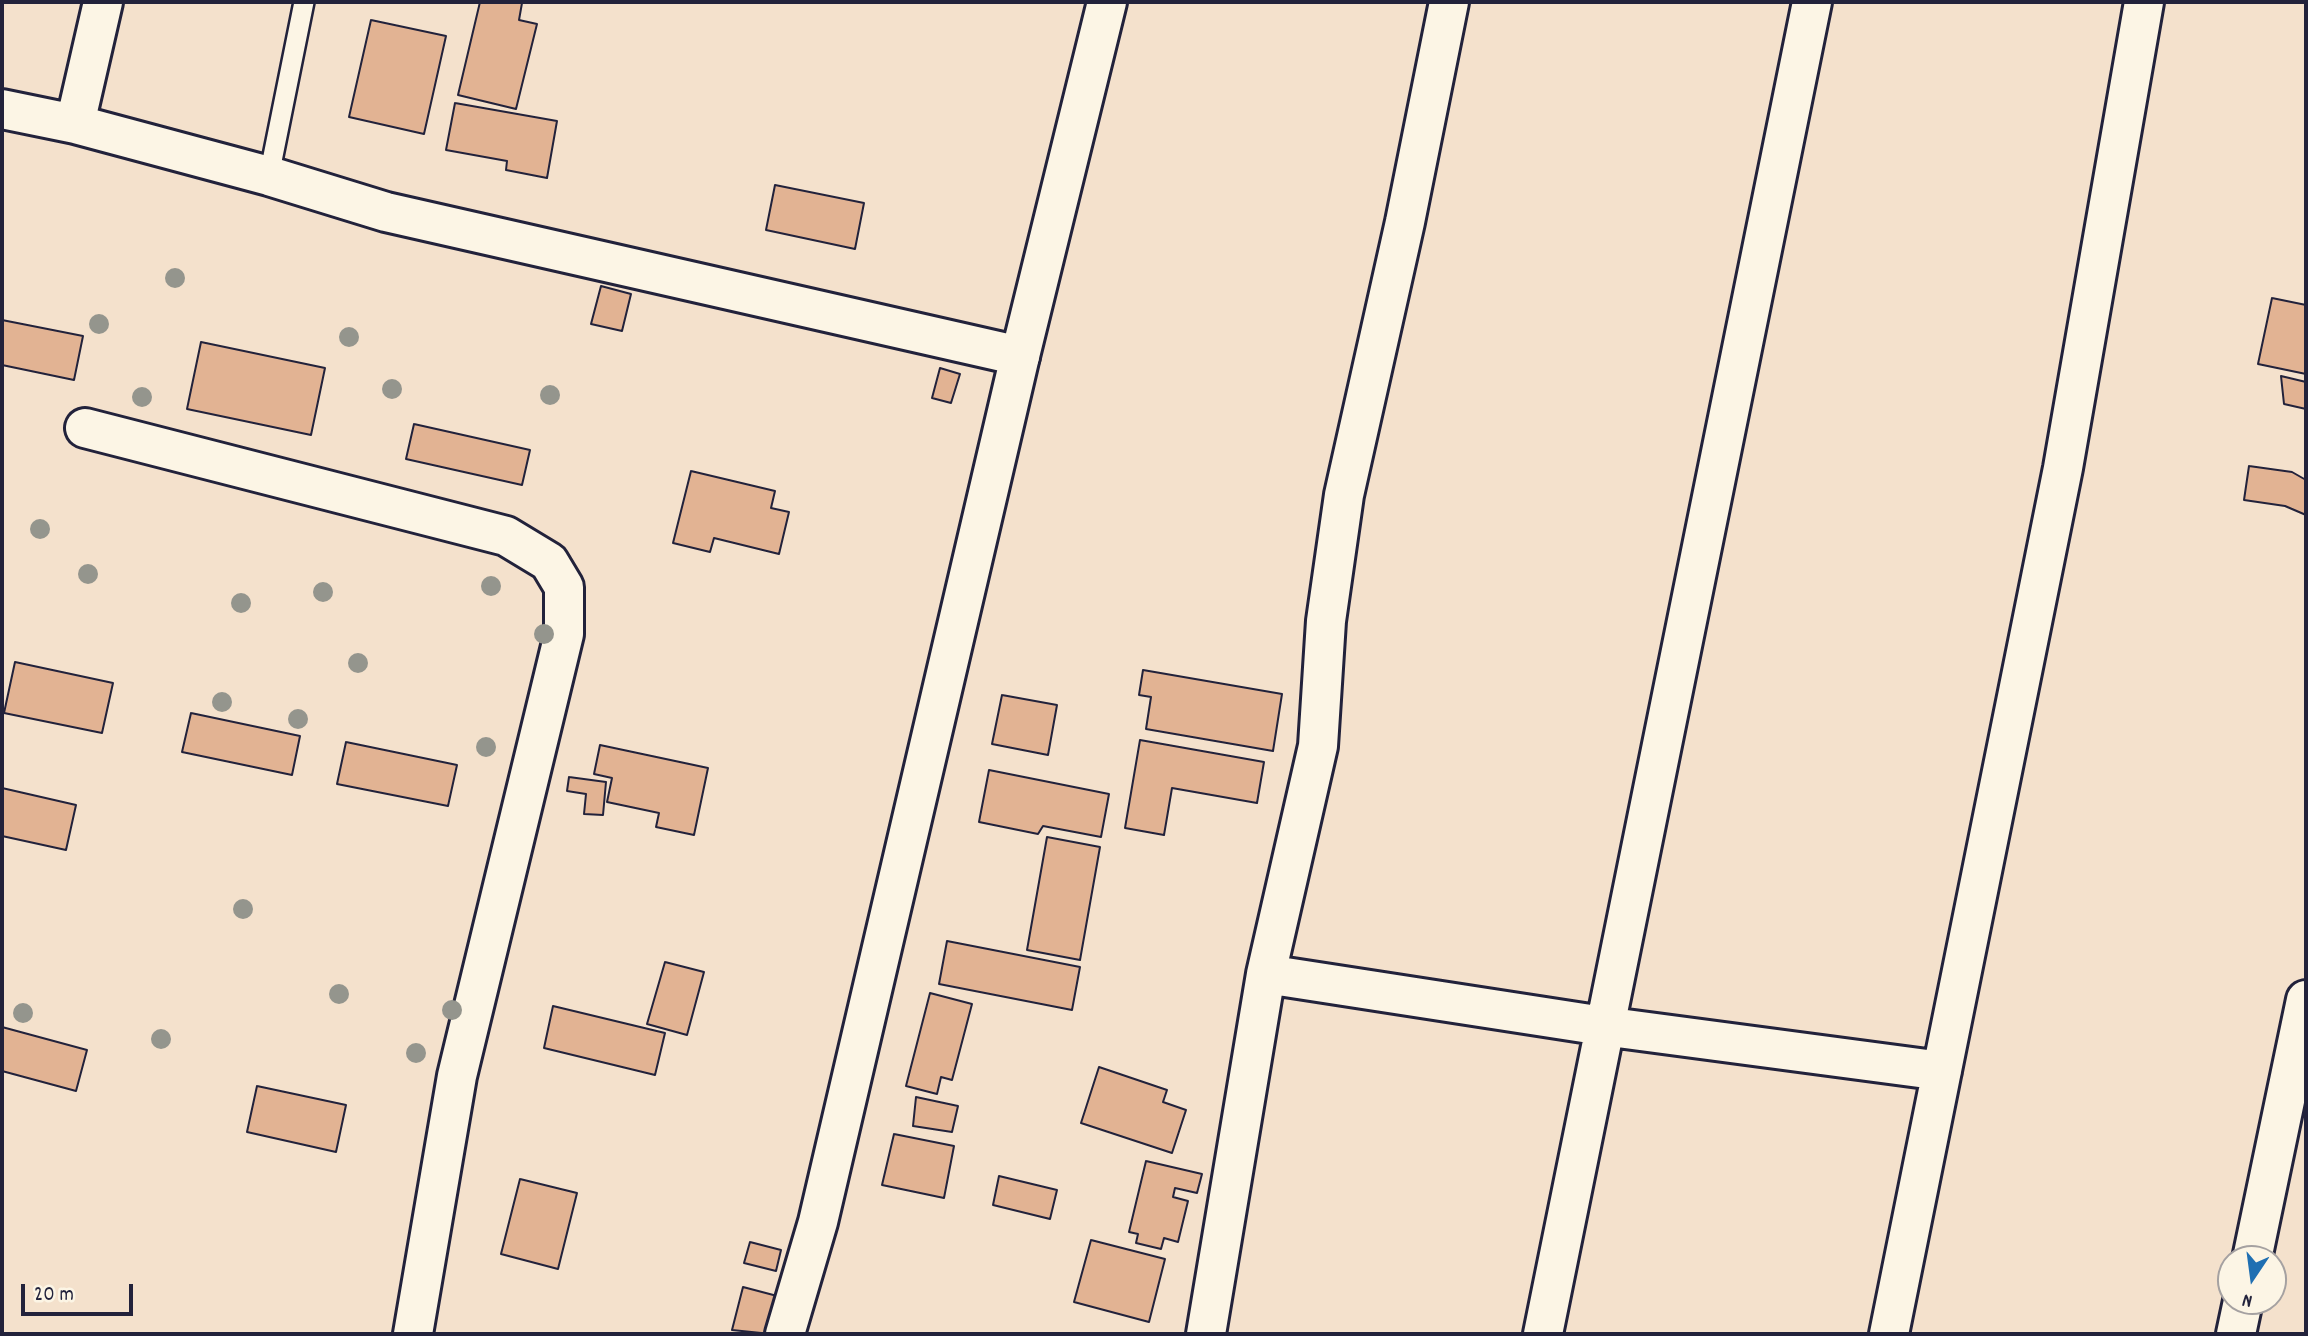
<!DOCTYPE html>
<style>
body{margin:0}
#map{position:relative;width:2308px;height:1336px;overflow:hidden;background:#f4e1cc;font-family:Dekko,sans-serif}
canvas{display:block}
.frame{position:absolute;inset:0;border:4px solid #22223b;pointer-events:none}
.north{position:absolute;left:2217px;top:1245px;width:70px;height:70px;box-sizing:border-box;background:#fcf5e5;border:2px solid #a5a1a1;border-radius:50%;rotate:193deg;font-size:19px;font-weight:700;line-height:28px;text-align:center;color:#22223b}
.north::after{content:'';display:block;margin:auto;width:24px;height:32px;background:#1f6fb2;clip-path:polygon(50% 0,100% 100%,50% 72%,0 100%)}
.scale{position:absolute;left:21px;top:1284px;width:112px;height:32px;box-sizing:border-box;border:4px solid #22223b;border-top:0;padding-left:9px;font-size:21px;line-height:24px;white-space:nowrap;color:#22223b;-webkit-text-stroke:5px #fcf5e5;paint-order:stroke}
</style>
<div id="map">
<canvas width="2308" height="1336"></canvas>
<div class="frame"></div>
<div class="north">N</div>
<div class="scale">20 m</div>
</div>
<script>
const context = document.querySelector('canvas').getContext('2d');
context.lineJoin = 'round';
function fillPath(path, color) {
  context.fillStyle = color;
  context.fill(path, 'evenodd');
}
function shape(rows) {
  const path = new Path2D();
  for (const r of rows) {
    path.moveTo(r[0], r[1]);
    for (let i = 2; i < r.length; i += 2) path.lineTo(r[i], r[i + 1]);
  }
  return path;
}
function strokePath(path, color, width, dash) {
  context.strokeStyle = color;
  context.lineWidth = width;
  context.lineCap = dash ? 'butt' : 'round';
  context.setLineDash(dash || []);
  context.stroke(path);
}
const building = shape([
 [480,2,522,3,519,20,537,24,516,109,458,95,480,2],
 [371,20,446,36,424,134,349,117,371,20],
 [455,103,557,121,547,178,506,170,507,161,446,150,455,103],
 [775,185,864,203,855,249,766,230,775,185],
 [601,286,631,294,622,331,591,324,601,286],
 [2272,298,2306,305,2306,374,2258,364,2272,298],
 [2,320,83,336,74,380,2,365,2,320],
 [201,342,325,368,311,435,187,409,201,342],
 [940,368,960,374,951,403,932,398,940,368],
 [2281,376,2306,382,2306,409,2284,404,2281,376],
 [414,424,530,450,522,485,406,459,414,424],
 [2249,466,2292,472,2306,480,2306,515,2285,506,2244,500,2249,466],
 [691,471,775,491,771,508,789,512,779,554,714,538,710,552,673,543,691,471],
 [15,662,113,683,102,733,4,713,15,662],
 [1143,670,1282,694,1273,751,1146,729,1151,697,1139,695,1143,670],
 [1002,695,1057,705,1048,755,992,744,1002,695],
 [191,713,300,736,292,775,182,752,191,713],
 [1140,740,1264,762,1257,803,1172,788,1164,835,1125,828,1140,740],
 [346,742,457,765,448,806,337,784,346,742],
 [600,745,708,768,694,835,656,827,659,813,607,802,612,778,594,774,600,745],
 [989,770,1109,794,1101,837,1043,826,1038,834,979,822,989,770],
 [569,777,606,782,603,815,584,814,586,794,567,791,569,777],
 [2,788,76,805,66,850,2,836,2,788],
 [1047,837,1100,847,1080,960,1027,950,1047,837],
 [947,941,1080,967,1072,1010,939,984,947,941],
 [665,962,704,972,687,1035,647,1024,665,962],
 [930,993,972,1004,952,1080,941,1077,937,1094,906,1086,930,993],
 [553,1006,665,1033,655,1075,544,1048,553,1006],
 [2,1027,87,1050,76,1091,2,1071,2,1027],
 [1099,1067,1167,1090,1163,1102,1186,1110,1172,1153,1081,1123,1099,1067],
 [257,1086,346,1105,336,1152,247,1132,257,1086],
 [916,1097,958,1106,952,1132,913,1126,916,1097],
 [894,1134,954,1146,944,1198,882,1185,894,1134],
 [1146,1161,1202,1174,1197,1193,1175,1188,1173,1197,1188,1201,1178,1242,1164,1238,1161,1249,1136,1243,1138,1234,1129,1232,1146,1161],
 [999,1176,1057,1190,1050,1219,993,1205,999,1176],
 [520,1179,577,1193,558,1269,501,1254,520,1179],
 [1091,1240,1165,1259,1149,1322,1074,1302,1091,1240],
 [750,1242,781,1250,776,1271,744,1263,750,1242],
 [743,1287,781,1297,771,1334,732,1330,743,1287]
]);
const service = shape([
 [269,176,304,2]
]);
const minor = shape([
 [2,109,75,124,269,176,386,212,1020,356],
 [75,124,103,2],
 [85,428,506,536,549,562,564,587,564,634,457,1076,413,1334],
 [1266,974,1603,1026,1942,1071],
 [2252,1259,2306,1000],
 [1206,1334,1266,974,1318,746,1326,621,1344,495,1405,222,1449,2],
 [1543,1334,1812,2],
 [1889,1334,2063,468,2144,2],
 [2236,1334,2243,1301]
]);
const tertiary = shape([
 [785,1334,818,1222,1020,356,1107,2]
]);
const trees = [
 [175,278],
 [99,324],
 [349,337],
 [392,389],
 [550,395],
 [142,397],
 [40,529],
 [88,574],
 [491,586],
 [323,592],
 [241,603],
 [544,634],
 [358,663],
 [222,702],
 [298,719],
 [486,747],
 [243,909],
 [339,994],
 [452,1010],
 [23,1013],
 [161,1039],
 [416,1053]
];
fillPath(building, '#e2b393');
strokePath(building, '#22223b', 2);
strokePath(service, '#22223b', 24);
strokePath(minor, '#22223b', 44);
strokePath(tertiary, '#22223b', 44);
strokePath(service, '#fcf5e5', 19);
strokePath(minor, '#fcf5e5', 38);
strokePath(tertiary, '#fcf5e5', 38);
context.fillStyle = '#94958d';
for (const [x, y] of trees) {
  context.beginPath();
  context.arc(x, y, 10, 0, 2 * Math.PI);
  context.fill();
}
</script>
